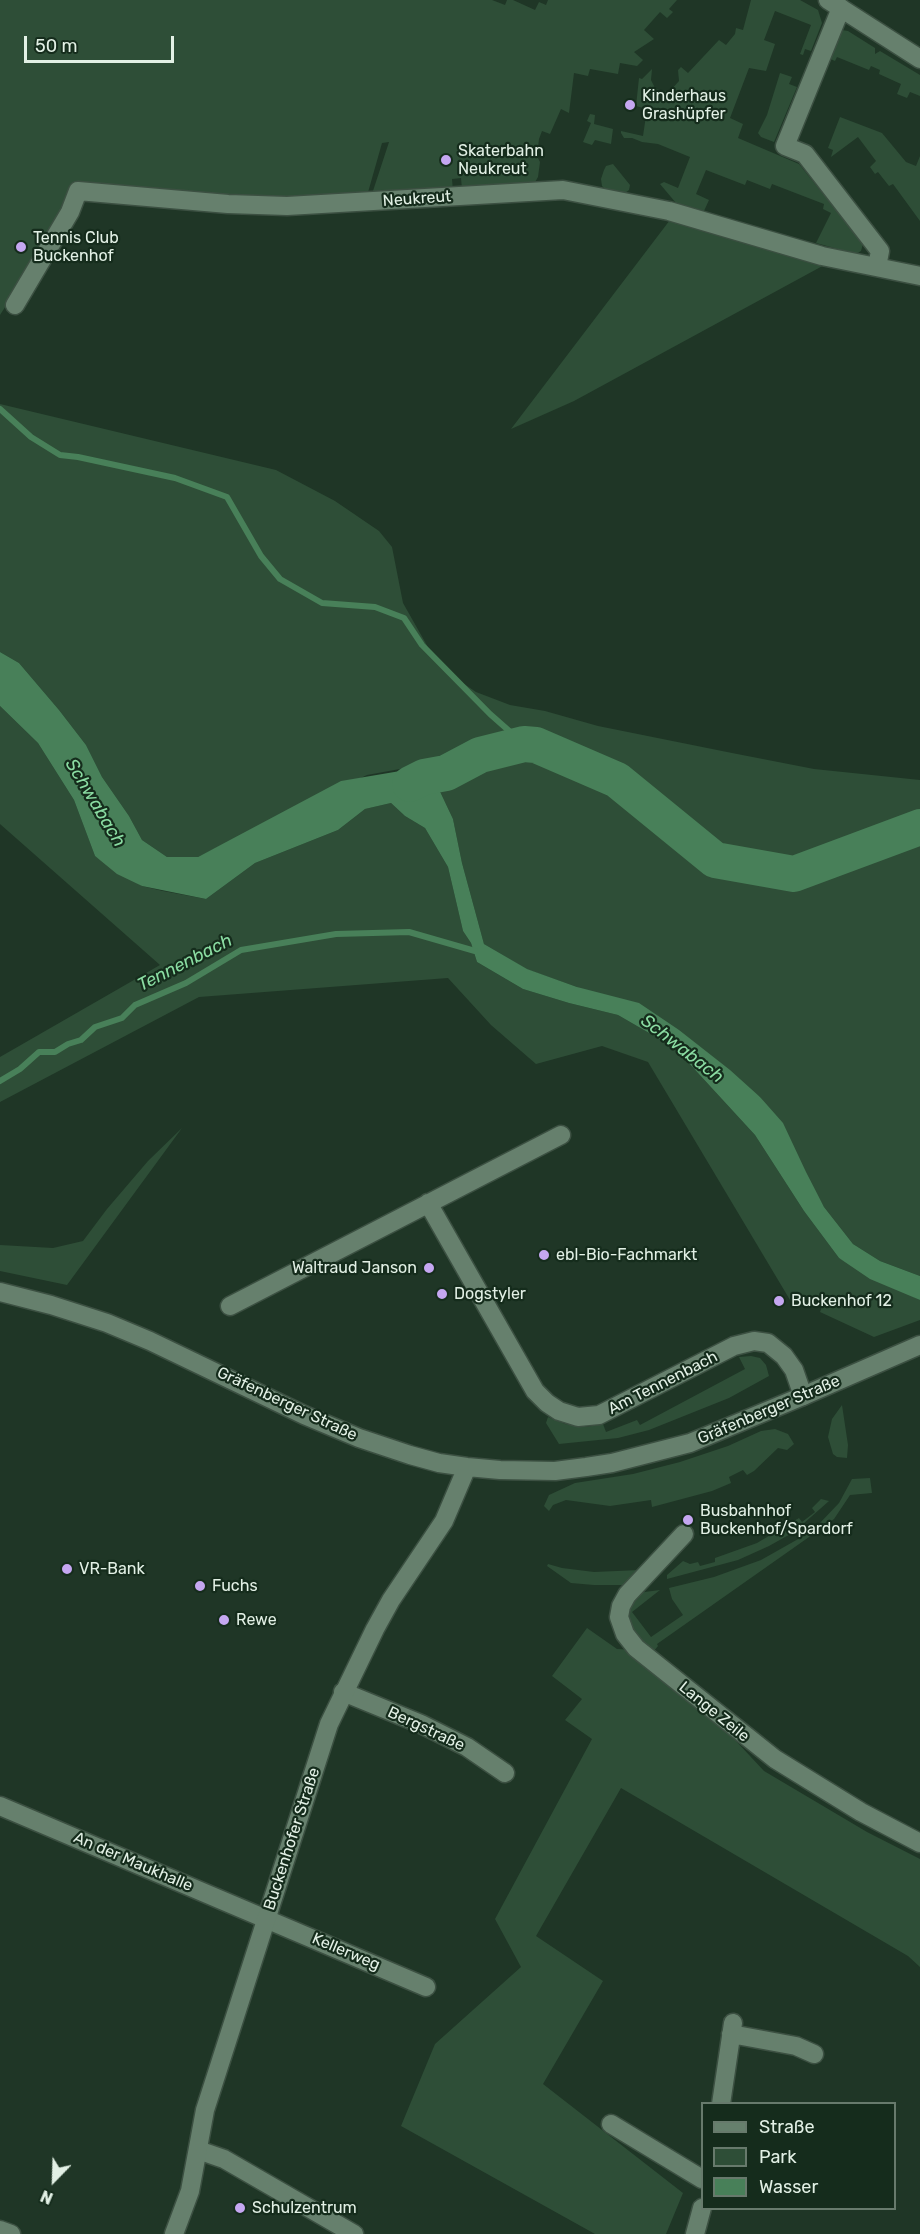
<!DOCTYPE html>
<meta charset="utf-8">
<style>
body{margin:0}
#map{position:relative;width:920px;height:2234px;overflow:hidden;background:#1f3626;font-family:Rubik,sans-serif}
canvas{display:block}
.legend{position:absolute;left:701px;top:2102px;width:195px;height:108px;box-sizing:border-box;background:#152c1c;border:2px solid #677a6c;margin:0;padding:8px 10px;list-style:none;font-size:18px;color:#e2f0e5}
.legend li{display:flex;align-items:center;gap:12px;height:30px}
.legend b{width:30px;border:2px solid #677a6c}
.north{position:absolute;left:24px;top:2150px;width:60px;height:60px;-webkit-text-stroke:4px #152c1c;paint-order:stroke;rotate:203deg;font-size:16px;font-weight:700;line-height:24px;text-align:center;color:#e2f0e5}
.north::after{content:'';display:block;margin:auto;width:21px;height:27px;background:#e2f0e5;clip-path:polygon(50% 0,100% 100%,50% 72%,0 100%)}
.scale{position:absolute;left:24px;top:36px;width:150px;height:27px;box-sizing:border-box;border:3px solid #e2f0e5;border-top:0;padding-left:8px;font-size:18px;line-height:21px;white-space:nowrap;color:#e2f0e5;-webkit-text-stroke:4px #152c1c;paint-order:stroke}
</style>
<div id="map">
<canvas width="920" height="2234"></canvas>
<ul class="legend">
<li><b style="height:8px;background:#66806d"></b>Straße</li>
<li><b style="height:16px;background:#2e4e37"></b>Park</li>
<li><b style="height:16px;background:#488059"></b>Wasser</li>
</ul>
<div class="north">N</div>
<div class="scale">50 m</div>
</div>
<script>
const context = document.querySelector('canvas').getContext('2d');
context.lineJoin = 'round';
function fillPath(path, color) {
  context.fillStyle = color;
  context.fill(path, 'evenodd');
}
function shape(rows) {
  const path = new Path2D();
  for (const r of rows) {
    path.moveTo(r[0], r[1]);
    for (let i = 2; i < r.length; i += 2) path.lineTo(r[i], r[i + 1]);
  }
  return path;
}
function strokePath(path, color, width, dash) {
  context.strokeStyle = color;
  context.lineWidth = width;
  context.lineCap = dash ? 'butt' : 'round';
  context.setLineDash(dash || []);
  context.stroke(path);
}
function write(font, color, halo, rows, align = 'center') {
  context.font = font + ' Rubik,sans-serif';
  context.lineWidth = 4.5;
  context.setLineDash([]);
  context.textBaseline = 'middle';
  context.strokeStyle = halo;
  context.fillStyle = color;
  for (const [text, x, y, turn = 0] of rows) {
    context.save();
    context.translate(x, y);
    context.rotate((+turn || 0) * Math.PI / 180);
    context.textAlign = isNaN(turn) ? turn : align;
    if (halo) context.strokeText(text, 0, 0);
    context.fillText(text, 0, 0);
    context.restore();
  }
}
const green = shape([
 [0,0,492,0,505,5,507,0,513,0,535,10,539,2,546,5,548,0,677,0,669,9,673,12,667,18,660,12,644,30,654,39,634,52,643,60,637,66,620,63,618,74,590,69,588,76,574,73,569,113,561,109,550,134,542,131,539,139,537,156,540,162,538,177,534,184,462,189,461,178,452,179,453,191,372,194,389,142,382,143,365,203,76,196,0,315],
 [751,0,800,0,818,10,822,23,811,51,805,49,803,55,800,54,811,25,775,11,764,40,775,44,766,71,749,68,730,118,743,124,738,138,799,164,861,241,863,244,861,251,856,254,816,243,831,213,823,209,824,204,772,184,770,189,747,180,745,185,706,170,696,194,709,200,704,211,676,203,660,184,664,182,678,188,690,157,658,144,642,142,632,138,624,138,621,133,621,131,643,136,647,109,636,106,639,78,642,79,652,69,651,80,655,88,661,91,670,91,679,81,678,70,681,67,688,73,719,40,726,45,735,34,736,28,743,30],
 [842,30,848,31,875,48,875,54,880,51,920,75,920,96,910,92,907,98,897,94,901,84,879,74,880,70,871,66,869,70,837,57,835,61,826,57],
 [780,73,792,77,789,84,797,87,774,142,761,137,758,133,767,115],
 [590,114,595,115,594,124,613,129,611,144,595,140,592,145,583,142,591,123,587,121],
 [840,117,882,133,906,162,916,166,920,156,920,221,893,184,889,186,878,172,875,174,870,167,876,161,858,137,831,157,833,150,828,148],
 [613,164,630,185,629,190,625,193,606,190,602,186,601,179,604,170,606,166],
 [673,216,828,263,574,401,511,429],
 [0,404,276,470,335,501,379,531,392,547,403,603,429,649,451,675,476,692,510,705,545,711,598,726,732,753,814,769,920,780,920,1276,880,1261,853,1244,824,1207,760,1097,577,987,526,969,484,944,462,863,453,819,436,783,454,771,444,761,367,775,198,857,167,857,142,840,129,816,102,777,86,745,59,710,19,663,0,652],
 [0,706,38,743,74,800,95,856,142,886,163,891,206,899,255,863,338,830,365,809,391,803,405,816,425,828,448,867,463,931,471,943,477,962,523,989,569,1003,618,1015,675,1048,755,1135,804,1211,839,1258,920,1300,920,1320,874,1337,820,1312,824,1301,804,1295,800,1306,793,1305,648,1062,602,1046,536,1064,491,1025,448,978,199,997,0,1102,0,1057,160,965,0,824],
 [182,1128,67,1285,0,1271,0,1245,53,1248,83,1241,107,1209,148,1161],
 [751,1356,760,1358,766,1365,769,1376,729,1398,649,1430,618,1438,559,1444,546,1423,548,1417,565,1424,586,1427,603,1424,606,1432,637,1420,640,1425,745,1369,739,1357],
 [842,1405,848,1445,847,1458,837,1457,833,1454,828,1437,832,1419],
 [775,1429,788,1434,794,1444,787,1450,778,1448,754,1471,747,1475,743,1470,729,1477,731,1483,712,1491,652,1507,651,1500,610,1506,566,1500,553,1505,549,1511,544,1506,549,1495,575,1483,633,1474,680,1462,728,1446,761,1431],
 [870,1478,872,1493,850,1495,834,1519,819,1530,657,1644,658,1646,653,1652,764,1771,867,1832,920,1859,920,1967,908,1956,621,1788,536,1936,603,1981,543,2084,683,2193,666,2234,595,2234,401,2126,435,2044,521,1967,495,1919,592,1739,565,1720,582,1699,552,1676,587,1628,617,1649,651,1651,636,1637,626,1613,637,1593,660,1590,632,1612,651,1637,683,1615,672,1599,669,1588,714,1577,761,1560,800,1538,819,1524,839,1503,852,1479],
 [821,1499,829,1501,794,1532,769,1546,738,1560,667,1579,667,1575,683,1561,690,1564,698,1562,700,1566,715,1562,715,1558,757,1543,799,1518,802,1522,815,1512,812,1508],
 [548,1564,562,1568,594,1572,640,1570,626,1585,594,1585,571,1583,547,1566]
]);
const water = shape([
 [0,652,19,663,59,710,86,745,102,777,129,816,142,840,167,857,198,857,341,781,412,769,436,783,453,819,462,863,484,944,527,969,577,987,639,1003,679,1030,730,1070,760,1097,783,1123,806,1172,824,1207,853,1244,880,1261,920,1276,920,1300,870,1279,839,1258,804,1211,755,1135,675,1048,618,1015,569,1003,523,989,477,962,471,943,463,931,448,867,425,828,405,816,391,803,365,809,338,830,255,863,206,899,142,886,117,874,95,856,74,800,38,743,0,706]
]);
const stream = shape([
 [0,409,31,437,60,455,78,457,175,478,227,497,261,556,280,579,322,603,375,607,404,618,422,645,490,714,524,744],
 [0,1081,20,1069,39,1052,55,1052,68,1044,81,1040,95,1027,122,1018,135,1005,186,983,241,950,336,934,409,932,475,951]
]);
const river = shape([
 [410,784,424,777,446,773,480,755,524,744,536,745,617,780,715,860,794,874,920,827]
]);
const street = shape([
 [828,0,920,59],
 [841,8,785,146,805,154,880,251,877,267],
 [15,305,70,212,78,191,228,204,287,206,563,190,669,211,822,256,920,276],
 [428,1203,535,1391,547,1403,559,1411,578,1417,599,1415,734,1346,754,1341,768,1343,784,1356,794,1370,803,1396],
 [230,1306,561,1135],
 [684,1534,627,1595,621,1606,619,1617,625,1634,636,1648,775,1759,861,1812,920,1843],
 [343,1692,421,1724,467,1747,505,1773],
 [0,1806,426,1987],
 [731,2034,796,2046,814,2054],
 [721,2104,733,2023],
 [611,2124,702,2179],
 [198,2150,224,2159,354,2234],
 [0,2230,11,2234],
 [695,2234,702,2208]
]);
const secondary = shape([
 [0,1292,51,1305,107,1323,150,1341,304,1415,359,1438,410,1455,439,1463,467,1467,500,1470,555,1471,586,1467,612,1463,690,1443,803,1396,920,1345],
 [174,2234,190,2191,205,2110,329,1724,375,1629,391,1600,444,1521,467,1467]
]);
const markers = [
 [630,105,6,"#c5a7f1"],
 [446,160,6,"#c5a7f1"],
 [21,247,6,"#c5a7f1"],
 [544,1255,6,"#c5a7f1"],
 [429,1268,6,"#c5a7f1"],
 [442,1294,6,"#c5a7f1"],
 [779,1301,6,"#c5a7f1"],
 [688,1520,6,"#c5a7f1"],
 [67,1569,6,"#c5a7f1"],
 [200,1586,6,"#c5a7f1"],
 [224,1620,6,"#c5a7f1"],
 [240,2208,6,"#c5a7f1"]
];
const poiNames = [
 ["Kinderhaus",642,96],
 ["Grashüpfer",642,114],
 ["Skaterbahn",458,151],
 ["Neukreut",458,169],
 ["Tennis Club",33,238],
 ["Buckenhof",33,256],
 ["ebl-Bio-Fachmarkt",556,1255],
 ["Waltraud Janson",417,1268,"right"],
 ["Dogstyler",454,1294],
 ["Buckenhof 12",791,1301],
 ["Busbahnhof",700,1511],
 ["Buckenhof/Spardorf",700,1529],
 ["VR-Bank",79,1569],
 ["Fuchs",212,1586],
 ["Rewe",236,1620],
 ["Schulzentrum",252,2208]
];
const streetNames = [
 ["Neukreut",417,199,-4],
 ["Am Tennenbach",663,1383,-27],
 ["Gräfenberger Straße",287,1404,25],
 ["Gräfenberger Straße",769,1410,-23],
 ["Lange Zeile",714,1712,39],
 ["Bergstraße",426,1729,25],
 ["Buckenhofer Straße",292,1839,-72],
 ["An der Maukhalle",133,1862,23],
 ["Kellerweg",346,1952,23]
];
const waterNames = [
 ["Schwabach",95,803,59],
 ["Tennenbach",185,963,-27],
 ["Schwabach",682,1049,38]
];
fillPath(green, '#2e4e37');
fillPath(water, '#488059');
strokePath(stream, '#488059', 6);
strokePath(river, '#488059', 36);
strokePath(street, '#3c5042', 21);
strokePath(secondary, '#3c5042', 21);
strokePath(street, '#66806d', 18);
strokePath(secondary, '#66806d', 18);
for (const [x, y, r, color] of markers) {
  const dot = new Path2D();
  dot.arc(x, y, r, 0, 2 * Math.PI);
  context.fillStyle = color;
  context.fill(dot);
  strokePath(dot, '#152c1c', 2);
}
write('16px', '#e2f0e5', '#152c1c', poiNames, 'left');
write('16px', '#e2f0e5', '#152c1c', streetNames);
write('italic 18px', '#8adca2', '#152c1c', waterNames);
</script>
